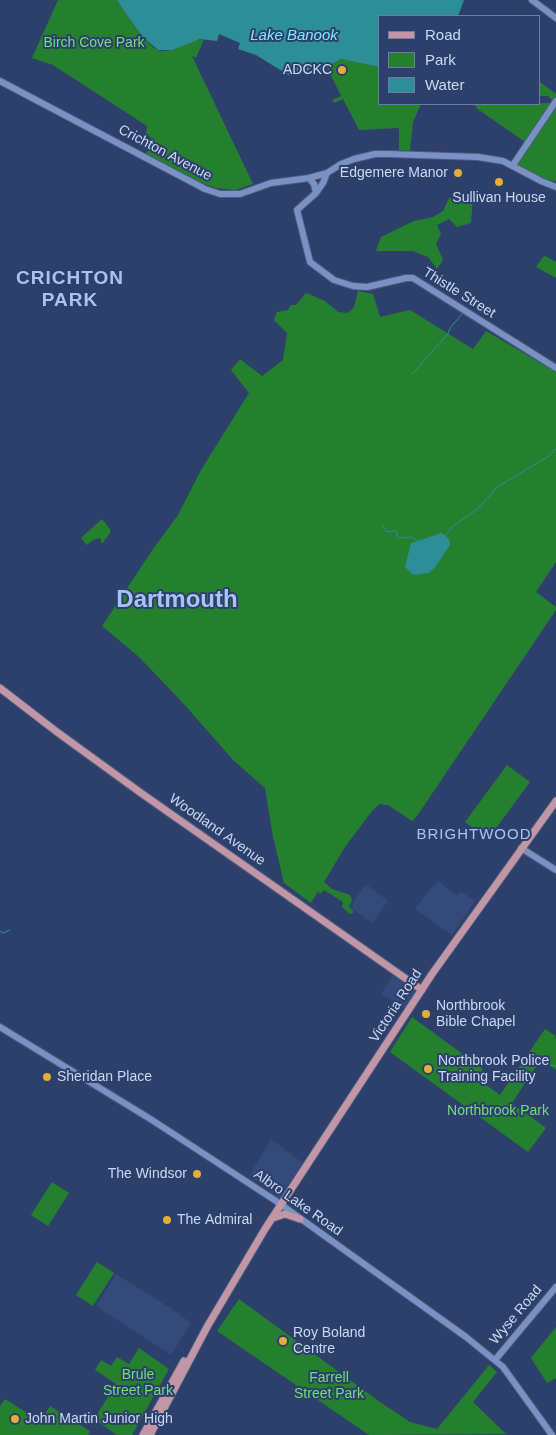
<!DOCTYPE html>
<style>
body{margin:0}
#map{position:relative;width:556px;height:1435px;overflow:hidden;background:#2d406b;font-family:Arial,sans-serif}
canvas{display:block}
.legend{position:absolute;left:378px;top:15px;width:162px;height:90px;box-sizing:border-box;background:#2d406b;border:1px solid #6c7da1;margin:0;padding:6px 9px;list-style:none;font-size:15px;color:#cbd8f2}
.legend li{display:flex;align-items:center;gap:10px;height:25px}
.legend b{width:25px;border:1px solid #6c7da1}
</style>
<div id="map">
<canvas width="556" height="1435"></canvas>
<ul class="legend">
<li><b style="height:6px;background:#c197a7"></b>Road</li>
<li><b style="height:14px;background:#24802f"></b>Park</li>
<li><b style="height:14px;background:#2d8e98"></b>Water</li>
</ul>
</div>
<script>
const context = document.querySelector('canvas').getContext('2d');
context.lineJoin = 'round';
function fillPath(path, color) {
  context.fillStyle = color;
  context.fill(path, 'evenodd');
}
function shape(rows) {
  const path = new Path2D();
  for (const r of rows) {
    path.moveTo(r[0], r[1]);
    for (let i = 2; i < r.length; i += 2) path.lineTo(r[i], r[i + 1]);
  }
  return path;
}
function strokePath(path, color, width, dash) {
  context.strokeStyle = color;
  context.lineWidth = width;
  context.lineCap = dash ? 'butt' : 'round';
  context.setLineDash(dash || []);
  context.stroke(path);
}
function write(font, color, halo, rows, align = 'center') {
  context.font = font + ' Arial,sans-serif';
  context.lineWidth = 4;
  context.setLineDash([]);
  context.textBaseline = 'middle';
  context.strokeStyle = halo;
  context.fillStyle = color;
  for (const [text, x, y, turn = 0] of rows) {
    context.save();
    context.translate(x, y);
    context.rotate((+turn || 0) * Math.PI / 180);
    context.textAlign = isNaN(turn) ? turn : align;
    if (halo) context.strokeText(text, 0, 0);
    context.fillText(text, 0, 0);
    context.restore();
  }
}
const built = shape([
 [438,881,457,895,461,891,475,901,452,935,415,909,432,886,434,887],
 [366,884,388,901,372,923,350,907],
 [395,972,421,990,408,1011,381,994],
 [271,1139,303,1163,279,1198,249,1176],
 [116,1274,172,1309,191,1323,171,1355,96,1306]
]);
const green = shape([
 [58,0,117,0,126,14,143,37,154,48,160,51,173,50,197,40,204,39,196,58,192,56,253,184,235,190,216,188,202,183,146,154,153,140,146,133,147,126,53,65,32,58],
 [341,59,356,61,380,67,380,104,421,104,413,122,410,151,399,150,399,128,359,130,343,99,334,103,332,100,341,96,327,67],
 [540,82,556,94,556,181,546,180,511,164,525,142,476,108,477,107,473,104,550,103,552,100,548,96,540,96],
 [473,197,471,223,457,227,449,219,437,225,441,234,436,244,443,260,437,269,428,257,413,251,376,251,381,237,414,221,433,217,443,211,449,198],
 [545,256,556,262,556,278,536,267,542,258],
 [358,291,373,294,380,317,410,310,473,349,486,331,556,372,556,562,536,592,556,607,556,610,417,816,412,821,388,805,379,804,372,811,345,847,324,882,332,889,350,895,352,900,349,907,354,912,350,914,342,907,343,902,324,890,320,894,318,891,311,903,284,883,273,837,265,788,234,761,183,703,139,657,102,626,153,549,178,515,201,470,249,393,231,370,240,359,262,376,283,360,287,333,274,320,277,312,288,310,291,305,296,305,306,293,325,301,338,312,348,313,354,307],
 [102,519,110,529,110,533,102,544,100,538,93,540,87,545,81,538],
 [507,765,530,782,488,839,465,822],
 [412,1017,483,1069,477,1078,500,1095,545,1029,556,1036,555,1038,556,1039,556,1070,541,1059,512,1103,546,1128,528,1152,390,1052],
 [52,1182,69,1193,48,1226,31,1215],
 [97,1262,114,1273,93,1306,76,1295],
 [239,1299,380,1402,410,1422,437,1429,489,1365,497,1372,473,1402,506,1434,369,1435,217,1331],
 [556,1327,556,1378,547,1383,531,1358],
 [139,1348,169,1369,132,1435,117,1435,94,1419,116,1384,95,1370,101,1360,111,1366,117,1357,129,1364],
 [5,1399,40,1421,50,1406,90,1431,88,1435,0,1435,0,1406]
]);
const water = shape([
 [117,0,464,0,458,16,380,16,380,67,341,59,322,70,310,69,300,75,290,76,256,55,238,49,240,43,219,34,217,41,200,39,173,50,158,50,143,37,126,14],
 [442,533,449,539,450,545,436,566,429,573,413,575,405,567,411,543]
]);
const stream = shape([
 [412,374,448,334,450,328,462,314],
 [382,524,387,532,396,531,398,538,411,537,417,540],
 [446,535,453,526,479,508,497,487,549,456,556,449],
 [0,931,3,933,10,930],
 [550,1065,556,1066],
 [510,1072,514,1078,527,1078]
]);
const secondary = shape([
 [532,0,556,18],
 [0,81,205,189,220,194,240,194,271,183,309,178,327,173,341,164,354,159,375,154,389,154,478,157,503,161,541,181,556,187],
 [513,165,556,101],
 [327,173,323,183,316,193,297,210,310,262,334,280,353,286,367,287,406,278,413,278,556,368],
 [309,178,314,184,316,193],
 [521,848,556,870],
 [0,1027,152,1120,276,1201,466,1337,503,1367,552,1435],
 [495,1360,556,1287]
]);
const primary = shape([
 [0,688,57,732,141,793,422,990],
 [273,1218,285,1214,300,1219],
 [143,1435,184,1361],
 [150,1435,207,1327,265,1229,432,974,556,801]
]);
const markers = [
 [342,70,5,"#e2af34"],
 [458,173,5,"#e2af34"],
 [499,182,5,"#e2af34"],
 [426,1014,5,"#e2af34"],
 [428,1069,5,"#e2af34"],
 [47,1077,5,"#e2af34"],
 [197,1174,5,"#e2af34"],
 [167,1220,5,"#e2af34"],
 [283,1341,5,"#e2af34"],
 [15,1419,5,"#e2af34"]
];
const parkNames = [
 ["Birch Cove Park",94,43],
 ["Northbrook Park",498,1111],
 ["Brule",138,1375],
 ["Street Park",138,1391],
 ["Farrell",329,1378],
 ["Street Park",329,1394]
];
const poiNames = [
 ["ADCKC",332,70,"right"],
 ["Edgemere Manor",448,173,"right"],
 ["Sullivan House",499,198,"center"],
 ["Northbrook",436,1006],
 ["Bible Chapel",436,1022],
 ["Northbrook Police",438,1061],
 ["Training Facility",438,1077],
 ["Sheridan Place",57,1077],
 ["The Windsor",187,1174,"right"],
 ["The Admiral",177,1220],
 ["Roy Boland",293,1333],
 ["Centre",293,1349],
 ["John Martin Junior High",25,1419]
];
const streetNames = [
 ["Crichton Avenue",165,153,28],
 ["Thistle Street",459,293,32],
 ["Woodland Avenue",217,830,35],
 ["Victoria Road",396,1006,-57],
 ["Albro Lake Road",298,1203,35],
 ["Wyse Road",516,1315,-50]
];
const waterNames = [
 ["Lake Banook",294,36]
];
const neighbourhoodNames = [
 ["BRIGHTWOOD",474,835]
];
const districtNames = [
 ["CRICHTON",70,279],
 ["PARK",70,301]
];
const townNames = [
 ["Dartmouth",177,600]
];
fillPath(built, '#344a7a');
fillPath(green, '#24802f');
fillPath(water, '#2d8e98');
strokePath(stream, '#2d8e98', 1);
strokePath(secondary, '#4c5b7f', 8);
strokePath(primary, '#4c5b7f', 9);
strokePath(secondary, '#7a91c3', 6);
strokePath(primary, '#c197a7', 7);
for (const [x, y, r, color] of markers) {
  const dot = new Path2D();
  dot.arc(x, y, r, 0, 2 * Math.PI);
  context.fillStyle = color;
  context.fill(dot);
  strokePath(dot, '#2d406b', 2);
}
write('14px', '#6fdf76', '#2d406b', parkNames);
write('14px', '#cbd8f2', '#2d406b', poiNames, 'left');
write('14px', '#cbd8f2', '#2d406b', streetNames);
write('italic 15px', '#79ecf9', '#2d406b', waterNames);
context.letterSpacing = '1px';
write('15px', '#a9c2f6', '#2d406b', neighbourhoodNames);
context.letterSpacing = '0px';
context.letterSpacing = '1px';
write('bold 19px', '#a9c2f6', '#2d406b', districtNames);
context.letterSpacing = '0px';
write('bold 24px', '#a9c2f6', '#2d406b', townNames);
</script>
